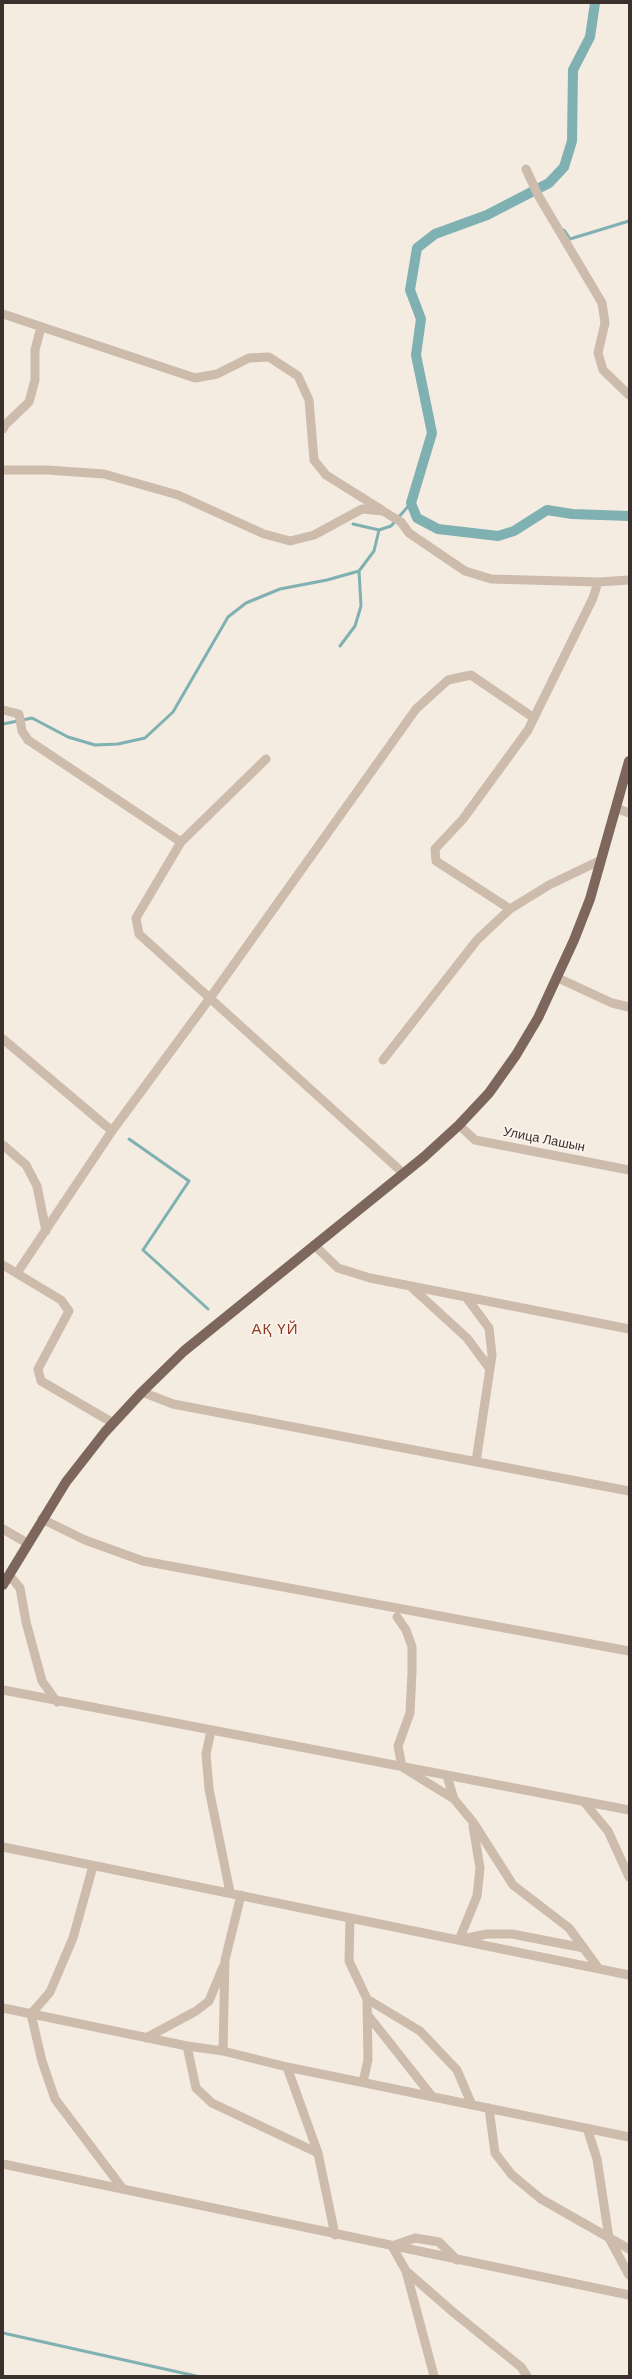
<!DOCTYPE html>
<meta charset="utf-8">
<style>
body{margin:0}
#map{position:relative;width:632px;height:2379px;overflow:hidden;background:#f4ebe1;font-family:"DM Sans",sans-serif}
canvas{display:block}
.frame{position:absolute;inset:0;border:4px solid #3b302b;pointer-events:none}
</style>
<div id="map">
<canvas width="632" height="2379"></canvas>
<div class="frame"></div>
</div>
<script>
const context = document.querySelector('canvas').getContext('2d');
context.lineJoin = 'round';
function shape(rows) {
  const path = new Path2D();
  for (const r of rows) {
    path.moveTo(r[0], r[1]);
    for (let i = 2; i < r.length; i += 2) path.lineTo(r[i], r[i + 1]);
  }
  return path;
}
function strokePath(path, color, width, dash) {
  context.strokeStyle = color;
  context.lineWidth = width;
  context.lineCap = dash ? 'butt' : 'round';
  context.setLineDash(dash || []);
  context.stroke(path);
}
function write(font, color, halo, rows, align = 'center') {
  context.font = font + ' "DM Sans",sans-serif';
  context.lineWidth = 3.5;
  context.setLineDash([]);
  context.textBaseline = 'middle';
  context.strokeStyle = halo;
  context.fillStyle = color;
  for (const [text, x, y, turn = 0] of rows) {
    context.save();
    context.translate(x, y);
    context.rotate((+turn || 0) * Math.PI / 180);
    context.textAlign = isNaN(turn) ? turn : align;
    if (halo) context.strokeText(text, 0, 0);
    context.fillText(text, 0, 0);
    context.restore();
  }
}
const stream = shape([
 [564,230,570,239,629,221],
 [353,524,379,530,391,526,411,503],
 [340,646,355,626,361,606,359,571],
 [3,724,32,718,68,737,95,745,118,744,145,738,173,712,228,617,246,603,280,589,327,580,359,571,374,551,379,530],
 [129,1139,189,1181,143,1250,208,1309],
 [3,2333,196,2376]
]);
const canal = shape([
 [595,3,590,37,573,70,572,141,564,167,549,183,487,215,435,234,417,248,410,290,421,319,416,355,432,433,411,503,417,518,438,529,498,536,514,531,547,510,572,514,629,516]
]);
const minor = shape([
 [526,169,538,195,602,303,605,323,598,353,603,370,629,395],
 [3,314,195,378,217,374,249,358,269,357,298,376,309,400,314,460,326,475,382,510],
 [3,429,5,425,29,402,35,380,35,350,41,327],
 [3,470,47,470,104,474,178,495,264,534,290,541,314,535,362,509,383,511,401,522,409,533,465,571,491,579,598,582,629,580],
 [3,710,19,714,22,731,28,740,181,842],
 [266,759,181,842,136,918,139,934,403,1173],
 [616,808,629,813],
 [510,909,436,861,435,849,463,819,528,730,593,598,598,582],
 [558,978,612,1003,629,1007],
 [3,1039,112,1131],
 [383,1060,477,940,510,909,549,885,601,860],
 [459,1125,475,1140,629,1170],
 [3,1145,26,1165,37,1186,46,1231],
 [314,1245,338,1268,370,1278,629,1329],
 [3,1265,61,1300,69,1311,38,1369,41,1381,113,1423],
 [17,1273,112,1131,210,998,416,709,448,680,471,675,534,718],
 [410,1286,467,1338,490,1369],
 [466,1297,489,1328,492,1355,476,1462],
 [142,1392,173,1404,629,1491],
 [42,1519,85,1540,143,1561,629,1651],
 [3,1529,27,1543],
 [9,1575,20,1588,26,1622,42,1681,57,1702],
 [397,1617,406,1630,412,1647,412,1672,410,1713,398,1746,402,1767,454,1799,473,1822,513,1885,569,1928,599,1969],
 [3,1690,629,1810],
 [211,1731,206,1754,209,1789,230,1892],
 [447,1776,454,1799],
 [584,1802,608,1831,629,1877],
 [3,1847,629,1975],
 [93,1866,73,1938,50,1992,31,2014,42,2061,55,2099,123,2189],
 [350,1918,349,1961,367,1999,420,2031,457,2070,472,2105],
 [462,1939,487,1934,512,1934,584,1948],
 [459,1940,477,1896,480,1868,473,1826],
 [3,2008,187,2046,223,2051,287,2067,629,2137],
 [367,2014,431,2095],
 [146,2038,196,2011,209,2001,223,1967],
 [187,2046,196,2088,212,2103,318,2153],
 [223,2051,225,1960,241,1895],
 [287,2067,318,2153,335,2235],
 [363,2082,368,2060,367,1999],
 [489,2108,495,2153,512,2175,541,2199,629,2249],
 [587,2128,597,2159,609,2238,629,2275],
 [3,2164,629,2295],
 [406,2271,453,2312,521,2367,527,2376],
 [434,2376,406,2271,392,2246,415,2238,439,2242,457,2260]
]);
const major = shape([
 [3,1585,66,1482,105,1432,142,1392,184,1351,424,1157,459,1125,489,1093,516,1055,538,1018,574,940,590,899,629,761]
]);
const streetNames = [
 ["Улица Лашын",544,1140,11]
];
const quarterNames = [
 ["АҚ ҮЙ",275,1330]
];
strokePath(stream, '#7fb0b2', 3);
strokePath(canal, '#7fb0b2', 10);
strokePath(minor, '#cdbbac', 9);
strokePath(major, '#7d675c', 10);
write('13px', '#3b302b', '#fbf5ee', streetNames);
context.letterSpacing = '1px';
write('15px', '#8c3b22', '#fbf5ee', quarterNames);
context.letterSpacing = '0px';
</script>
